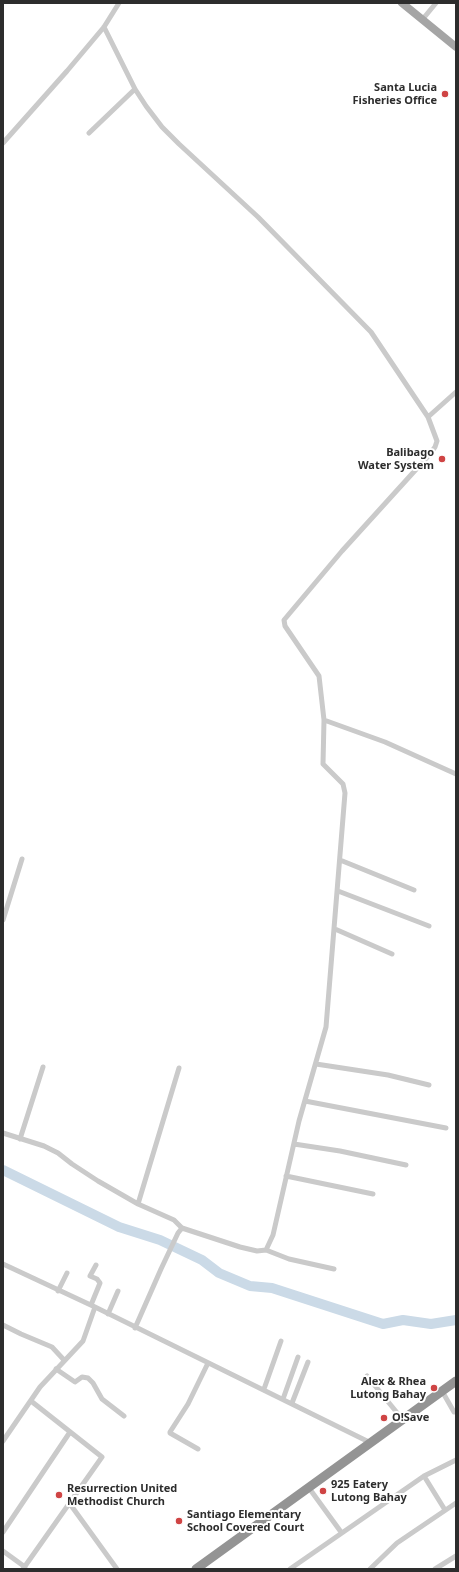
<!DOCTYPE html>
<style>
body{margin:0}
#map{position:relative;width:459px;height:1572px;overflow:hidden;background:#fff;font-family:"Noto Sans",sans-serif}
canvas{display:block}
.frame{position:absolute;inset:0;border:4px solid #2d2d2d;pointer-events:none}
</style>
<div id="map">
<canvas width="459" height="1572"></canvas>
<div class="frame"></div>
</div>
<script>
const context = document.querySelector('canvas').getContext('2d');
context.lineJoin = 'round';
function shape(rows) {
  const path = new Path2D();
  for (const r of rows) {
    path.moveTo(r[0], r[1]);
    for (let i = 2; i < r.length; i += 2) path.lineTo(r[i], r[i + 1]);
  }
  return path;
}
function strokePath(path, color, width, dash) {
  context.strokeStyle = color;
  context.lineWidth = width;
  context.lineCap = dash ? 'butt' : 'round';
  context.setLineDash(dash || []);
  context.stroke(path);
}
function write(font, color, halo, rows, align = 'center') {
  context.font = font + ' "Noto Sans",sans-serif';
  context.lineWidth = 4;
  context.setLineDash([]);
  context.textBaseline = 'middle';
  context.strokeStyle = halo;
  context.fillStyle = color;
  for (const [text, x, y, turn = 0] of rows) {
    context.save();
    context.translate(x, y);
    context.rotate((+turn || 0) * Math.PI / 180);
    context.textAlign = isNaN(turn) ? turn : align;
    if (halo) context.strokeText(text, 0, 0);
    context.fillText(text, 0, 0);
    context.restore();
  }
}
const river = shape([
 [3,1170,119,1227,160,1240,202,1260,219,1273,250,1286,272,1288,383,1324,403,1320,431,1324,456,1320]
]);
const street = shape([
 [422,20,436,3],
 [104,27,135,89,146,106,162,127,179,144,258,217,371,332,428,417,437,441,435,447,430,454,342,551,284,620,285,626,319,676,324,720,323,764,343,784,345,793,326,1027,299,1121,273,1235,266,1250],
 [89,133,135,89],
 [3,143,67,71,104,27,119,3],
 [428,417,456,392],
 [324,720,385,742,456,774],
 [340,860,414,890],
 [338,891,429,926],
 [3,920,22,859],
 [335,929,392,954],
 [316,1064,388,1075,429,1085],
 [305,1101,446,1128],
 [3,1133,44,1146,58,1153,72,1164,98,1181,138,1204,174,1220,182,1228,240,1247,257,1251,266,1250,289,1259,334,1269],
 [20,1139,43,1067],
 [294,1144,340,1151,406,1165],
 [286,1176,373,1194],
 [138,1204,179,1068],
 [3,1264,95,1307,371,1443],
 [58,1291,67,1273],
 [91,1305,100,1283,97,1279,90,1276,96,1265],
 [108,1314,118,1291],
 [3,1325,21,1334,52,1347,64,1360],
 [135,1328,161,1269,178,1233,182,1228],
 [56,1369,75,1382,82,1377,88,1378,93,1383,102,1399,124,1416],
 [367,1376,403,1420],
 [264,1389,281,1341],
 [442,1391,454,1412],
 [283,1399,298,1357],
 [292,1403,308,1362],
 [3,1441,40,1387,83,1341,95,1307],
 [198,1449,170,1433,170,1432,188,1404,208,1363],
 [424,1476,445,1510],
 [309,1488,341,1532],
 [70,1504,117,1569],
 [3,1532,70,1432],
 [3,1551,25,1567],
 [23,1569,102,1457,31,1401],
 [290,1569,424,1476,456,1460],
 [370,1569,397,1543,456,1503],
 [435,1569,456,1556]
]);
const primary = shape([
 [402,3,456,47]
]);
const highway = shape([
 [196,1569,456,1381]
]);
const markers = [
 [445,94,4,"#cf4444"],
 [442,459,4,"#cf4444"],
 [434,1388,4,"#cf4444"],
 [384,1418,4,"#cf4444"],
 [323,1491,4,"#cf4444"],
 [59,1495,4,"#cf4444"],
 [179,1521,4,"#cf4444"]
];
const poiNames = [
 ["Santa Lucia",437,88,"right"],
 ["Fisheries Office",437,101,"right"],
 ["Balibago",434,453,"right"],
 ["Water System",434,466,"right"],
 ["Alex & Rhea",426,1382,"right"],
 ["Lutong Bahay",426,1395,"right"],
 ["O!Save",392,1418],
 ["925 Eatery",331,1485],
 ["Lutong Bahay",331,1498],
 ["Resurrection United",67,1489],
 ["Methodist Church",67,1502],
 ["Santiago Elementary",187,1515],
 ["School Covered Court",187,1528]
];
strokePath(river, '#cbdae7', 10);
strokePath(street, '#cacaca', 5);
strokePath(primary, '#a5a5a5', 8);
strokePath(highway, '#949494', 9);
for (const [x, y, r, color] of markers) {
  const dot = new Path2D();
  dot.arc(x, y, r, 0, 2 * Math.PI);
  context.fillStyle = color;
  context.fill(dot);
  strokePath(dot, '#fff', 1.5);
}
write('bold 11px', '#2d2d2d', '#fff', poiNames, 'left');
</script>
